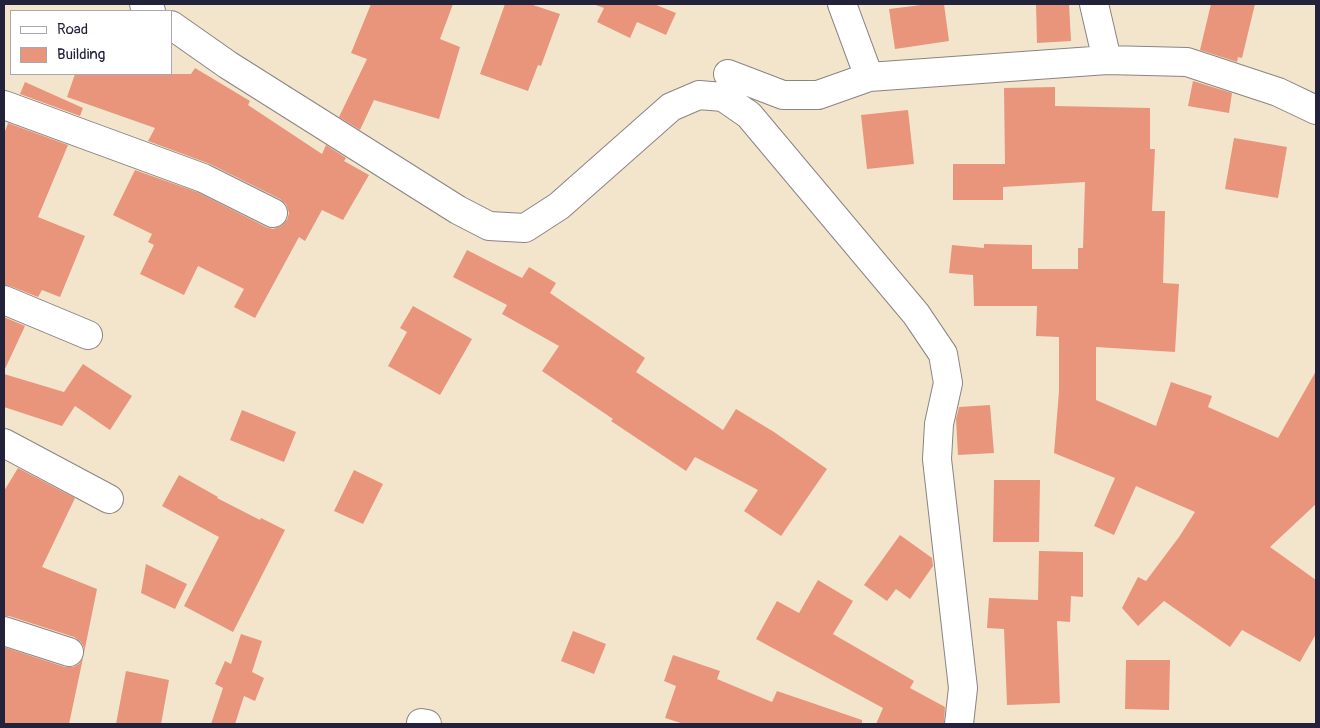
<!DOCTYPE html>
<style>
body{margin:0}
#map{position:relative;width:1320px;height:728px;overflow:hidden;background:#f3e5cb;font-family:Pangolin,sans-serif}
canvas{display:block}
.frame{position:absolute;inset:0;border:5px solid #22223b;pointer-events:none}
.legend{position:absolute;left:10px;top:10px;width:162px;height:65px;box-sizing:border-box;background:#fff;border:1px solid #a7a7b1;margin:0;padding:6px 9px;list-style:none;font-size:15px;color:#22223b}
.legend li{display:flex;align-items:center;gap:10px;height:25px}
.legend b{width:25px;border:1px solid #a7a7b1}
</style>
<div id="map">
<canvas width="1320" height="728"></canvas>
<div class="frame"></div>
<ul class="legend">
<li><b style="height:6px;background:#fff"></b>Road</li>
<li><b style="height:14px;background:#e8957c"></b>Building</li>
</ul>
</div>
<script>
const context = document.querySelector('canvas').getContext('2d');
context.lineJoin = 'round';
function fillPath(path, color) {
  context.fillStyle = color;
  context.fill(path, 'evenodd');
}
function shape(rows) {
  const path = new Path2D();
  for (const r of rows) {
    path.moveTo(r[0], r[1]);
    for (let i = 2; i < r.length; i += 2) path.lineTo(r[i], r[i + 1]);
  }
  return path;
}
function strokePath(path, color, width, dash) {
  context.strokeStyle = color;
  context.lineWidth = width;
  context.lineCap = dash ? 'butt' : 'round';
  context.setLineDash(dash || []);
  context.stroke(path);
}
const building = shape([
 [371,4,453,4,440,39,460,47,439,119,374,100,360,130,339,117,367,59,351,53],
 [505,4,530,4,560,14,541,66,538,65,528,91,480,74],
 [593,4,654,4,676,13,666,35,637,22,630,38,597,22,604,8],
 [929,4,944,4,949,41,895,49,889,9],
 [1036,4,1069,4,1071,41,1037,43],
 [1211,4,1255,4,1242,58,1238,57,1237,62,1200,50],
 [195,68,250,101,248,105,322,154,326,145,346,158,344,161,369,175,343,220,322,210,305,241,299,237,255,318,234,307,244,289,198,266,184,295,140,274,154,245,148,242,152,234,113,215,135,170,197,192,266,227,273,229,281,226,287,220,289,213,286,204,280,199,210,164,148,141,155,128,67,97,75,74,191,74],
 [1193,81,1232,93,1229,113,1188,106],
 [25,82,83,108,80,116,20,94],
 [1055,87,1055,106,1150,108,1150,149,1155,149,1152,211,1165,211,1163,283,1179,284,1175,352,1096,347,1096,400,1156,426,1171,382,1212,396,1208,407,1278,438,1316,371,1316,504,1270,547,1316,580,1316,634,1300,662,1242,630,1230,647,1164,601,1138,626,1122,608,1138,577,1146,581,1179,537,1195,512,1136,486,1114,535,1094,526,1115,478,1054,453,1059,391,1059,337,1036,336,1037,306,974,306,973,275,949,273,952,245,984,248,984,244,1032,245,1032,269,1078,269,1078,248,1083,248,1085,182,1003,187,1003,200,953,200,953,164,1005,164,1004,88],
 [908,110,914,164,867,169,861,115],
 [8,123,68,145,38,217,85,236,60,297,42,290,38,297,10,286,4,285,4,134],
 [1234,138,1287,147,1278,198,1225,189],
 [467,250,522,278,529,267,556,283,550,293,645,358,636,372,723,430,736,409,774,432,827,469,781,536,744,511,758,490,695,457,686,471,611,421,613,419,542,371,559,346,502,314,507,305,453,277],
 [413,306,472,339,440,395,388,366,407,332,400,328],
 [4,317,25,326,4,371],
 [83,364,132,396,110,430,75,406,62,426,4,407,4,374,64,392],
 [990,405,994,453,958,455,956,419,959,407],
 [242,410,296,432,284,462,230,440],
 [18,468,75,498,42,567,97,589,84,653,84,648,81,642,74,637,9,616,4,616,4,491],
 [354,470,383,484,363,524,334,511],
 [179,475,218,497,217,498,260,520,261,518,285,530,233,632,184,606,219,537,162,506],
 [994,480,1040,480,1039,542,993,542],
 [900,535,932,558,933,566,910,599,896,589,887,601,864,585],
 [1039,551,1083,552,1083,597,1071,596,1070,622,1057,621,1060,703,1007,705,1004,629,987,628,989,598,1038,600],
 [146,564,187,584,175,609,141,593],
 [818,580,853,601,833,634,914,681,910,688,945,707,944,724,876,724,883,708,756,639,777,601,799,613],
 [573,631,606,644,594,674,561,661],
 [241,634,262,641,252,672,264,678,255,701,244,696,235,724,211,724,223,688,215,684,225,661,231,664],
 [4,647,65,667,73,667,79,664,83,658,69,724,4,724],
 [673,655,720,671,717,679,772,702,777,691,862,720,862,724,684,724,665,718,676,686,664,681],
 [1126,660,1170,660,1169,710,1125,709],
 [126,671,169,680,161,724,116,724]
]);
const minor = shape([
 [144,4,147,8,151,11],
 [842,4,869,77],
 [1094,4,1107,60],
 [171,25,228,65,458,210,489,226,525,228,559,206,671,107,699,95,723,97,749,115,916,314,943,354,948,383,939,424,937,459,963,688,959,724],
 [728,74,783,95,818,95,869,77,1107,60,1187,62,1278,92,1316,110],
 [4,105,203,178,273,213],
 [4,300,88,335],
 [4,443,109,499],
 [4,631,69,652],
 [421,723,427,724]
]);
fillPath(building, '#e8957c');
strokePath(minor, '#8a8483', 30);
strokePath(minor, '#fff', 28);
</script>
